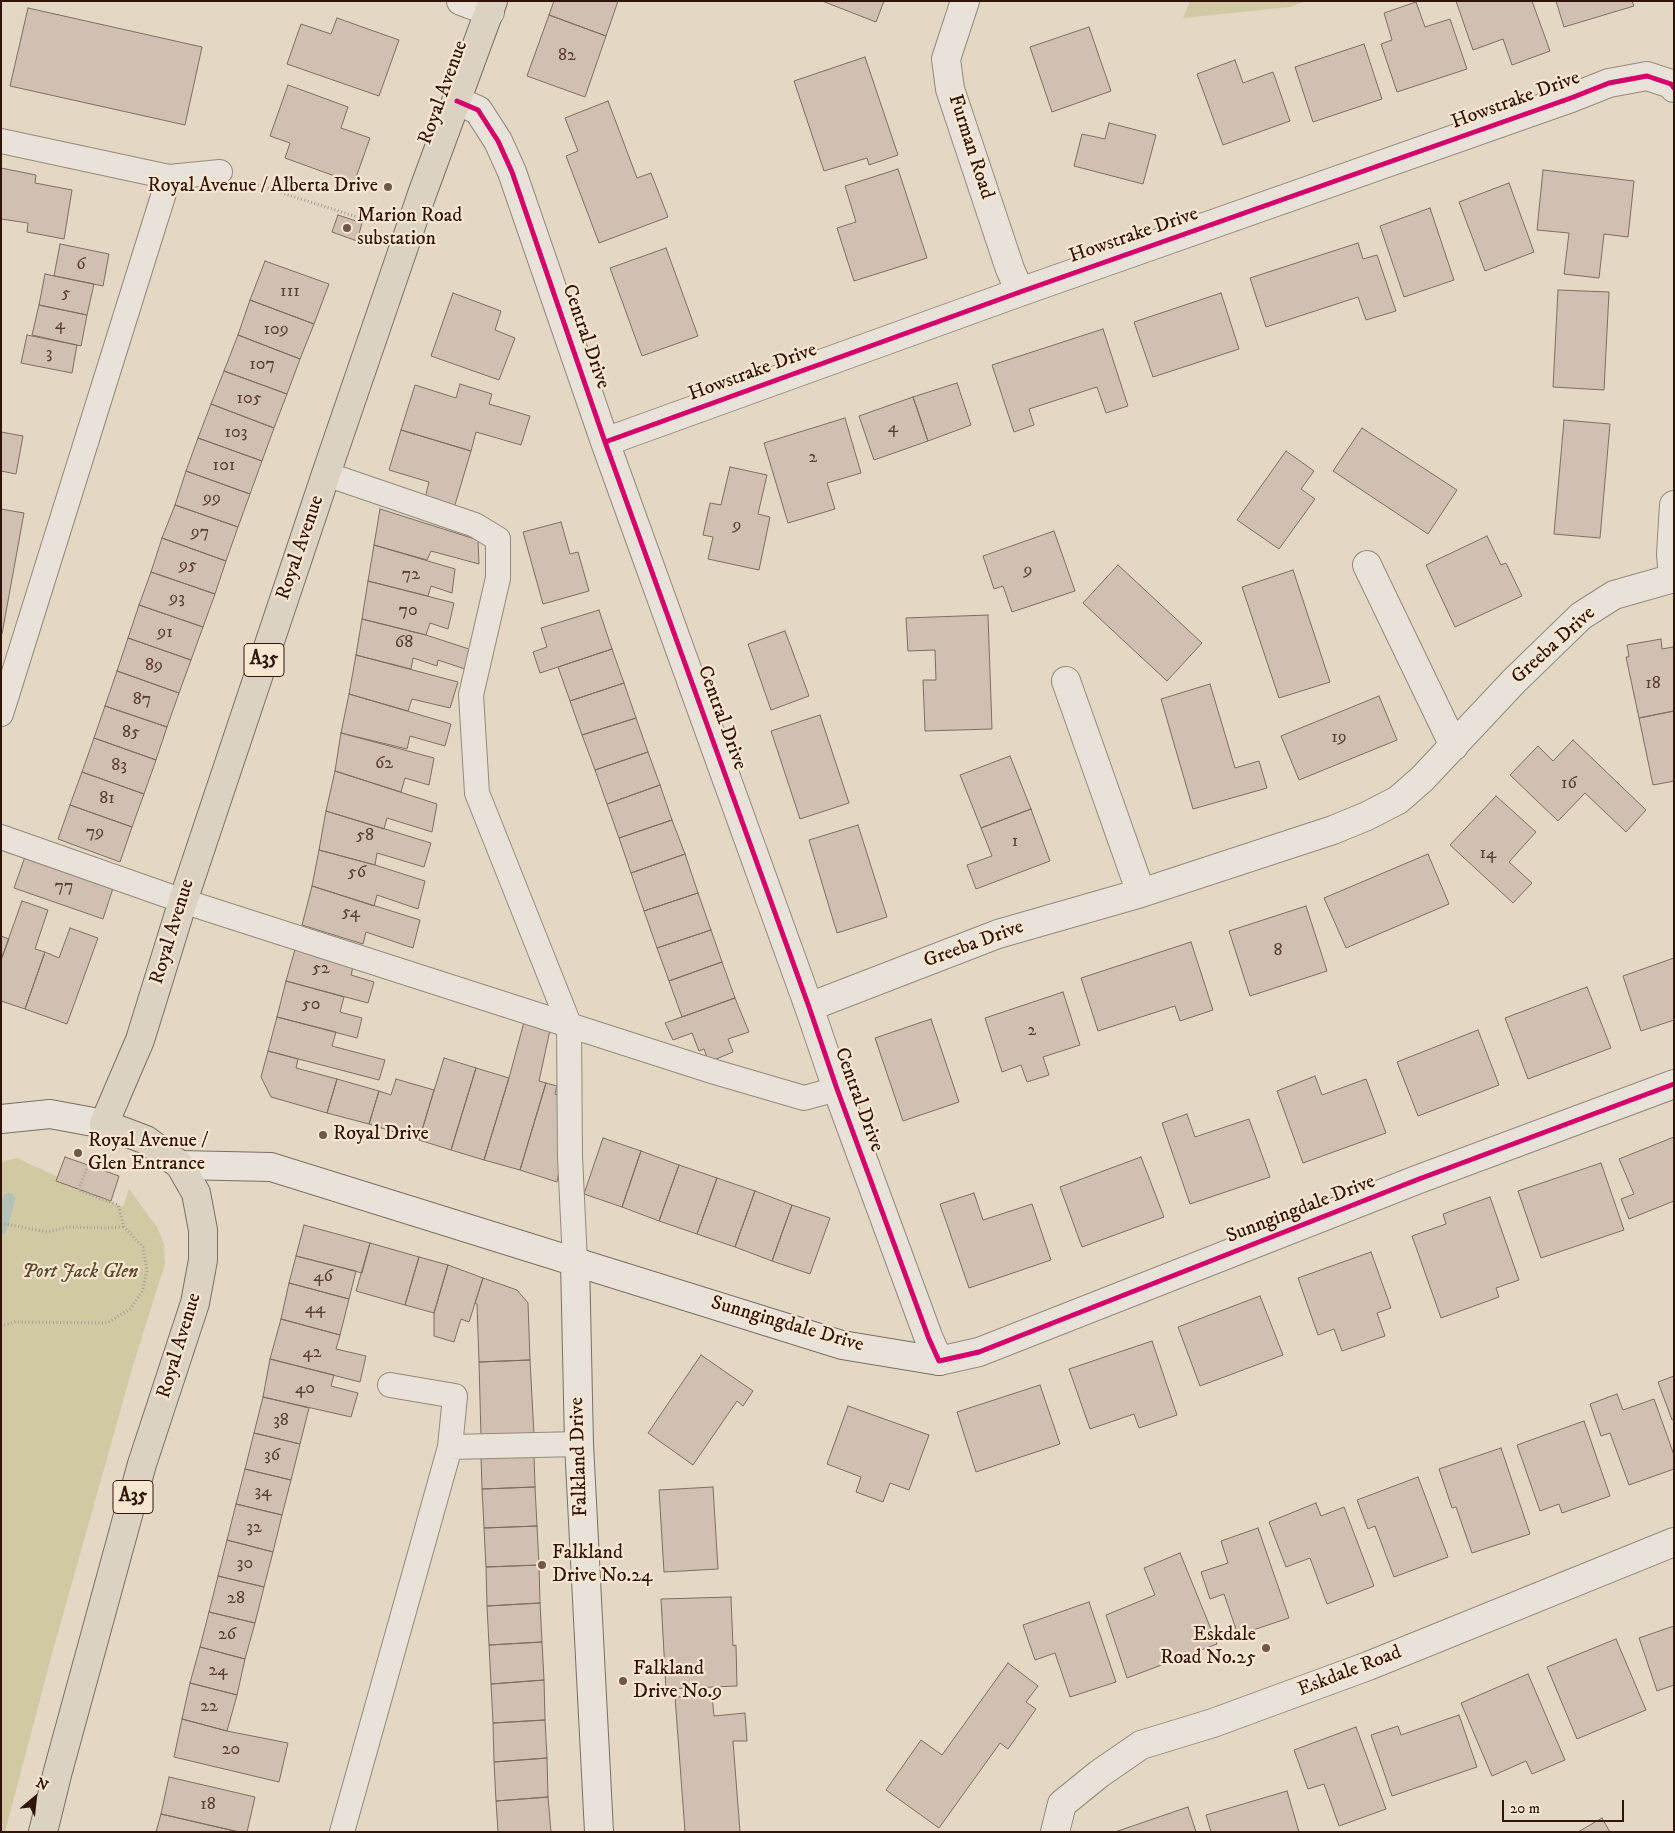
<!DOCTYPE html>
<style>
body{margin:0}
#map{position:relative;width:1675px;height:1833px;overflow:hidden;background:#e4d7c3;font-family:"IM FELL DW Pica",serif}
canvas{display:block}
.frame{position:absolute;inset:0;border:2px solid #311408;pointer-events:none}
.north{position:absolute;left:10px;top:1773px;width:50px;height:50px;-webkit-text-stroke:4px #f7e6d0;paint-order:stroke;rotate:28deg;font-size:14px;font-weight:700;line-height:20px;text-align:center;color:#311408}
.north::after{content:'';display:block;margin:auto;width:18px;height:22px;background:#311408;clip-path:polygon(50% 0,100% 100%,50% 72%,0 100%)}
.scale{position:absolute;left:1502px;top:1800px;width:122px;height:22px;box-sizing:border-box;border:2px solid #311408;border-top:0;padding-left:6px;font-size:15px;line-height:18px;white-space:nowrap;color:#311408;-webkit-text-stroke:4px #f7e6d0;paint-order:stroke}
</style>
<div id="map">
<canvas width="1675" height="1833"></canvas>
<div class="frame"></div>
<div class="north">N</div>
<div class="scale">20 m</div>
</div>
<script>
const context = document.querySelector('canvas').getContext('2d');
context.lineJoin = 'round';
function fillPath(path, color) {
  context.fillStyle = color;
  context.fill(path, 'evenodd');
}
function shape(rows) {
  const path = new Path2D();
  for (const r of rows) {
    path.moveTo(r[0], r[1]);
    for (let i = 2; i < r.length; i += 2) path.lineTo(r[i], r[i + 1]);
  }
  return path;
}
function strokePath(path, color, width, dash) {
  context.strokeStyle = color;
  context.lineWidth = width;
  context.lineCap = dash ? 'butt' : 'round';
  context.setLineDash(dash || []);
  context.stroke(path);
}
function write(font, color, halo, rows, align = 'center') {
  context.font = font + ' "IM FELL DW Pica",serif';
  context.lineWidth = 4.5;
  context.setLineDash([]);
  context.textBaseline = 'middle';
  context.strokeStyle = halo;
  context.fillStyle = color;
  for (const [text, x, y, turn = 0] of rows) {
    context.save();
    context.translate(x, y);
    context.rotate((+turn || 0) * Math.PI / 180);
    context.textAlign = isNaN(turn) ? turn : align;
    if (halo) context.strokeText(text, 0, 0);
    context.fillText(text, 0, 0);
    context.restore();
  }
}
const green = shape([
 [1190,1,1306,1,1290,7,1183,18],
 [17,1158,123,1207,129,1189,157,1227,164,1244,165,1264,134,1362,52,1654,5,1832,1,1832,1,1162]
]);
const stream = shape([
 [1,1229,9,1199]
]);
const building = shape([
 [554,1,618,1,606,36,549,15,554,1],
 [822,1,884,1,876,22,822,1],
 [1456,1,1532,1,1550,51,1512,65,1503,39,1473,50,1456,1],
 [1556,1,1632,1,1634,6,1564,27,1556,1],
 [1416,2,1425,27,1450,19,1467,69,1397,92,1381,44,1392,40,1384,13,1416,2],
 [28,8,202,47,185,125,10,86,28,8],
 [549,15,606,36,585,97,527,76,549,15],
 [337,18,399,40,379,96,287,64,301,24,331,34,337,18],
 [1089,27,1111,91,1052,112,1030,47,1089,27],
 [1364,44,1382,99,1313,122,1295,67,1364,44],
 [865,57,898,155,869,165,867,158,824,171,794,81,865,57],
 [1235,60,1243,83,1273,72,1290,121,1223,145,1197,74,1235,60],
 [288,85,348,107,341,128,370,138,354,183,285,158,290,143,270,136,288,85],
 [608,101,637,178,651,173,668,217,599,243,566,156,578,151,565,118,608,101],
 [1109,123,1156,135,1143,184,1074,166,1082,134,1105,139,1109,123],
 [1,168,36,175,35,183,72,190,64,239,27,232,28,223,1,219,1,168],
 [898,169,927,258,854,281,837,228,856,222,845,186,898,169],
 [1543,170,1634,181,1628,237,1604,234,1599,278,1564,274,1569,233,1537,230,1543,170],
 [1509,183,1534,252,1485,271,1459,202,1509,183],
 [1430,208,1454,280,1404,297,1380,226,1430,208],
 [338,215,362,223,357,241,332,232,338,215],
 [1358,243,1363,259,1377,255,1396,311,1366,320,1358,297,1266,327,1250,278,1358,243],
 [60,244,109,254,103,286,54,276,60,244],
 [666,248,698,336,642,356,610,268,666,248],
 [265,261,329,284,314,324,250,300,265,261],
 [45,274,94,284,87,315,39,305,45,274],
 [1558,290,1609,292,1604,390,1553,387,1558,290],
 [453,293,501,311,495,330,515,338,499,380,431,356,453,293],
 [1221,293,1239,349,1153,377,1134,322,1221,293],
 [250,300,314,324,300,359,238,335,250,300],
 [39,305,87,315,81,346,32,335,39,305],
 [1103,329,1128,406,1106,413,1097,387,1029,409,1034,425,1014,432,992,365,1103,329],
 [27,335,77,345,72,373,21,363,27,335],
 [238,335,300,359,287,394,224,371,238,335],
 [224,371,287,394,274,428,211,404,224,371],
 [957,383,971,425,928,441,913,397,957,383],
 [460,384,492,394,489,404,530,416,521,445,476,432,471,451,401,430,415,385,456,398,460,384],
 [913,397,928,441,874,460,859,416,913,397],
 [211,404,274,428,262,461,198,438,211,404],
 [845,418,861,473,827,483,835,509,788,523,764,443,845,418],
 [1564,420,1610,424,1600,538,1554,534,1564,420],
 [1362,428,1457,490,1428,534,1333,471,1362,428],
 [401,430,471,451,454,508,425,498,429,482,389,470,401,430],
 [1,432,23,436,16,474,1,471,1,432],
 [198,438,262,461,250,494,186,471,198,438],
 [1286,451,1314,471,1301,489,1315,499,1279,549,1237,520,1286,451],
 [730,467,767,475,758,514,770,517,759,570,708,559,713,537,703,535,710,503,721,505,730,467],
 [186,471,250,494,238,527,175,505,186,471],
 [175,505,238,527,226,561,162,538,175,505],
 [1,509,24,513,2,634,1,634,1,509],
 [380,509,478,540,479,564,431,551,427,560,374,545,380,509],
 [561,522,570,554,578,552,589,591,543,604,523,532,561,522],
 [1054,531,1075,591,1012,612,1003,586,994,589,983,556,1054,531],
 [1487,536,1501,565,1506,563,1522,596,1455,627,1426,565,1487,536],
 [162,538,226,561,215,594,151,572,162,538],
 [374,545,455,569,452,593,431,586,428,596,368,581,374,545],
 [1118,565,1202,643,1167,681,1083,603,1118,565],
 [1293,570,1330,682,1279,698,1242,587,1293,570],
 [151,572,215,594,203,627,139,605,151,572],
 [368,581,454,603,448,629,430,623,426,635,362,619,368,581],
 [139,605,203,627,191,660,128,638,139,605],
 [599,610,612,649,540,673,533,652,547,647,541,628,599,610],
 [988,615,992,729,925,731,923,680,936,680,935,650,908,651,906,618,988,615],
 [362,619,426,635,472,650,468,670,438,660,437,666,413,658,411,669,356,655,362,619],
 [785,631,809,696,771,710,748,644,785,631],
 [128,638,191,660,179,693,117,671,128,638],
 [1661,639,1662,649,1673,647,1674,652,1674,711,1639,718,1626,657,1629,657,1627,645,1661,639],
 [612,649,624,683,570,701,558,667,612,649],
 [356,655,458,682,450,708,412,699,408,711,349,694,356,655],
 [117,671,179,693,167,727,105,706,117,671],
 [624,683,636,718,582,735,570,701,624,683],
 [1210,684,1235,768,1259,761,1267,788,1193,809,1161,699,1210,684],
 [349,694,451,724,445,746,410,736,407,749,341,733,349,694],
 [1379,696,1397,740,1299,780,1281,736,1379,696],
 [105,706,167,727,156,760,94,738,105,706],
 [1674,711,1674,781,1653,785,1639,718,1674,711],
 [820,715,849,803,800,819,771,731,820,715],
 [636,718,648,752,595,770,582,735,636,718],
 [341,733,434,758,429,785,405,778,401,792,335,771,341,733],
 [94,738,156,760,144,794,82,772,94,738],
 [1573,740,1646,810,1626,832,1585,793,1558,821,1510,775,1538,746,1553,761,1573,740],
 [648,752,660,785,607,804,595,770,648,752],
 [1010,756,1031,809,981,828,960,775,1010,756],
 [335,771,437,804,432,832,387,818,384,829,326,811,335,771],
 [82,772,144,794,132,827,70,805,82,772],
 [660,785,672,820,619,838,607,804,660,785],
 [1496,796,1536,832,1509,862,1532,883,1513,903,1450,845,1496,796],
 [70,805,132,827,120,862,58,839,70,805],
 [1031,809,1050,861,976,889,967,865,992,856,981,828,1031,809],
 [326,811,431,843,424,867,377,853,375,865,319,850,326,811],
 [672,820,685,854,631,873,619,838,672,820],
 [858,825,887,917,837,933,809,840,858,825],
 [319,850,375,865,425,881,418,909,377,895,374,906,312,886,319,850],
 [26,854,114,885,103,919,14,888,26,854],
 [685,854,698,893,644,911,631,873,685,854],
 [1428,854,1449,904,1346,948,1324,898,1428,854],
 [312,886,420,920,413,948,366,932,363,944,302,925,312,886],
 [698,893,711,930,657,948,644,911,698,893],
 [22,901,48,910,35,949,45,952,25,1009,1,1001,1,960,22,901],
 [1306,906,1327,971,1250,996,1229,931,1306,906],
 [70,928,98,938,67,1024,25,1009,45,952,59,958,70,928],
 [711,930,722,962,669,981,657,948,711,930],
 [1,936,9,939,1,960,1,936],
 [1191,942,1213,1010,1180,1021,1175,1006,1098,1031,1081,978,1191,942],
 [296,946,354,963,351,975,374,982,368,1003,286,981,296,946],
 [1674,958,1674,1020,1641,1031,1623,976,1674,958],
 [722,962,735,998,682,1017,669,981,722,962],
 [286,981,344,997,340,1012,362,1018,357,1038,277,1017,286,981],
 [1587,987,1611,1048,1528,1079,1505,1018,1587,987],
 [1063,992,1080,1045,1043,1057,1049,1075,1027,1082,1021,1065,1002,1072,985,1018,1063,992],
 [735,998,749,1032,728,1039,733,1052,709,1062,704,1049,699,1051,692,1033,673,1040,665,1023,735,998],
 [277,1017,336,1032,332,1046,385,1060,379,1080,268,1051,277,1017],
 [931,1019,959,1102,903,1121,875,1038,931,1019],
 [524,1022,550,1030,539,1081,546,1083,520,1170,484,1160,509,1078,524,1022],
 [1478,1030,1499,1085,1418,1116,1397,1062,1478,1030],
 [268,1051,298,1059,296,1068,337,1079,327,1113,271,1097,261,1077,268,1051],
 [444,1058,476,1068,451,1150,419,1140,444,1058],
 [476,1068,509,1078,484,1160,451,1150,476,1068],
 [1315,1076,1322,1095,1366,1079,1386,1133,1303,1163,1277,1091,1315,1076],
 [337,1079,379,1091,369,1124,327,1113,337,1079],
 [396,1079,434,1090,419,1140,369,1124,379,1091,391,1095,396,1079],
 [546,1083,557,1086,555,1094,563,1097,562,1156,557,1182,520,1170,546,1083],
 [1187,1114,1195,1137,1249,1119,1270,1177,1190,1204,1162,1123,1187,1114],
 [1674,1137,1674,1201,1629,1219,1621,1199,1634,1194,1619,1159,1674,1137],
 [603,1138,641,1151,622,1207,584,1194,603,1138],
 [641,1151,679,1165,659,1221,622,1207,641,1151],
 [65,1157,119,1176,111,1201,56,1181,65,1157],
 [1141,1157,1164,1217,1082,1247,1060,1187,1141,1157],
 [1601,1163,1624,1230,1541,1258,1518,1191,1601,1163],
 [679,1165,717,1178,697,1234,659,1221,679,1165],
 [717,1178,755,1191,735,1247,697,1234,717,1178],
 [755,1191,792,1205,772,1261,735,1247,755,1191],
 [974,1193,983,1220,1032,1204,1051,1260,969,1288,940,1204,974,1193],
 [1490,1197,1519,1280,1496,1288,1499,1297,1441,1318,1412,1236,1446,1224,1443,1214,1490,1197],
 [792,1205,830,1218,810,1274,772,1261,792,1205],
 [304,1225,370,1243,362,1273,296,1256,304,1225],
 [370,1243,419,1257,405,1305,356,1291,370,1243],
 [1371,1252,1391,1308,1377,1313,1385,1336,1342,1351,1334,1329,1318,1335,1298,1278,1371,1252],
 [296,1256,356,1271,349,1299,289,1283,296,1256],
 [419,1257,448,1265,434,1313,405,1305,419,1257],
 [448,1265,483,1278,469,1322,461,1319,454,1342,434,1336,434,1313,448,1265],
 [483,1278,517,1290,528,1303,530,1360,479,1362,477,1304,475,1303,483,1278],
 [289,1283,349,1299,340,1335,281,1319,289,1283],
 [1260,1296,1283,1355,1200,1386,1178,1327,1260,1296],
 [281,1319,340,1335,336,1349,366,1356,360,1382,270,1359,281,1319],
 [1152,1341,1177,1415,1139,1428,1134,1414,1090,1429,1069,1369,1152,1341],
 [701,1355,753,1391,743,1406,737,1401,693,1465,648,1433,701,1355],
 [270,1359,334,1375,331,1386,358,1393,351,1417,263,1397,270,1359],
 [530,1360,534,1435,481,1437,479,1362,530,1360],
 [1674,1376,1674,1419,1672,1420,1658,1382,1674,1376],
 [1040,1385,1060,1444,976,1472,957,1412,1040,1385],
 [1617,1394,1623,1410,1654,1399,1674,1455,1674,1469,1629,1485,1610,1433,1601,1436,1590,1404,1617,1394],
 [263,1397,309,1408,300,1444,254,1433,263,1397],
 [848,1406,929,1435,909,1490,890,1483,883,1502,856,1492,861,1477,827,1464,848,1406],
 [1584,1421,1610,1496,1562,1513,1559,1504,1540,1511,1517,1445,1584,1421],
 [254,1433,300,1444,291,1480,245,1469,254,1433],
 [1501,1448,1530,1534,1472,1553,1456,1507,1452,1508,1439,1469,1501,1448],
 [534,1455,535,1487,482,1489,481,1456,534,1455],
 [245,1469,291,1480,282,1515,236,1504,245,1469],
 [1418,1477,1448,1557,1394,1577,1375,1526,1368,1529,1357,1500,1418,1477],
 [535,1487,537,1526,484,1528,482,1489,535,1487],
 [713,1487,718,1569,664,1572,659,1490,713,1487],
 [1316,1503,1321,1516,1344,1507,1374,1586,1327,1604,1310,1558,1286,1567,1269,1522,1316,1503],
 [236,1504,282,1515,273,1552,227,1540,236,1504],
 [537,1526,539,1565,486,1567,484,1528,537,1526],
 [1258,1528,1289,1618,1238,1635,1224,1594,1210,1599,1201,1572,1228,1563,1221,1541,1258,1528],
 [227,1540,273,1552,264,1587,218,1576,227,1540],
 [1180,1553,1217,1644,1127,1678,1106,1615,1155,1595,1144,1568,1180,1553],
 [539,1565,540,1603,487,1606,486,1567,539,1565],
 [218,1576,264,1587,255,1623,209,1612,218,1576],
 [731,1597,733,1646,736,1645,737,1686,666,1689,661,1599,731,1597],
 [1089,1602,1116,1682,1070,1697,1055,1653,1035,1660,1023,1625,1089,1602],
 [540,1603,542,1642,489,1645,487,1606,540,1603],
 [209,1612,255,1623,245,1659,200,1647,209,1612],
 [1674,1626,1674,1685,1657,1691,1639,1638,1674,1626],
 [1616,1639,1646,1710,1577,1739,1547,1667,1616,1639],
 [542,1642,544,1680,491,1684,489,1645,542,1642],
 [200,1647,245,1659,237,1695,190,1683,200,1647],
 [1008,1663,1038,1686,1026,1702,1036,1709,1008,1749,1000,1743,939,1828,886,1790,921,1740,942,1755,1008,1663],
 [1528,1674,1565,1760,1532,1774,1526,1761,1492,1776,1461,1703,1528,1674],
 [544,1680,545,1720,493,1723,491,1684,544,1680],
 [190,1683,237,1695,227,1731,182,1719,190,1683],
 [712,1695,714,1716,745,1713,747,1741,733,1741,740,1832,685,1832,675,1697,712,1695],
 [1459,1715,1477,1767,1392,1796,1371,1735,1398,1726,1401,1735,1459,1715],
 [182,1719,227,1731,288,1743,279,1782,174,1757,182,1719],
 [545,1720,547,1758,494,1762,493,1723,545,1720],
 [1356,1727,1386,1809,1339,1826,1324,1784,1308,1789,1294,1750,1356,1727],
 [547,1758,548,1797,496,1801,494,1762,547,1758],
 [169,1777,255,1797,247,1832,239,1832,161,1814,169,1777],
 [1287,1791,1299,1832,1211,1832,1206,1815,1287,1791],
 [548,1797,551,1832,498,1832,496,1801,548,1797],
 [1188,1807,1196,1832,1115,1832,1188,1807],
 [161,1814,239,1832,156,1832,161,1814],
 [1602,1818,1610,1832,1578,1832,1602,1818]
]);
const path = shape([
 [251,183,376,223],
 [1,1223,47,1232,68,1227,103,1228,124,1227],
 [1,1326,15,1322,107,1323,130,1309,142,1292,147,1271,143,1247,124,1227,118,1205,78,1190,91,1158]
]);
const service = shape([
 [1,141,169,177,220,172],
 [326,474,475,525,498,539,498,578,471,695,477,793,569,1024,570,1157,575,1261],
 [1,714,169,177],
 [1,837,183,901,715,1072,804,1098,837,1089],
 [390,1385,455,1396,450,1447],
 [342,1832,450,1447,579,1444]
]);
const minor = shape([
 [461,1,490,12],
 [965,1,946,59,950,89,1010,269,1020,292],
 [457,101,478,110,498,141,512,172,605,442,809,1007,837,1089,929,1339,939,1361],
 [605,442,1020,292,1571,98,1609,83,1647,76,1671,84,1674,88],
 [1367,565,1454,746],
 [1673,579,1671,554,1674,505],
 [1066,681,1141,893],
 [809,1007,998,934,1141,893,1333,830,1367,816,1398,800,1422,779,1514,681,1581,616,1614,595,1674,578]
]);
const tertiary = shape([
 [939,1361,979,1352,1419,1179,1674,1084],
 [1055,1832,1062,1804,1099,1774,1141,1745,1213,1723,1368,1666,1674,1542]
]);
const secondary = shape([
 [1,1119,50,1114,104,1124],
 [180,1165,271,1167,842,1345,939,1361],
 [575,1261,579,1444,599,1832]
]);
const primary = shape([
 [43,1832,58,1771,142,1464,195,1303,203,1260,203,1230,196,1193,180,1165,146,1140,104,1124,140,1040,183,901,326,474,422,194,493,1]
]);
const cycleway = shape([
 [457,101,478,110,498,141,512,172,605,442,809,1007,837,1089,929,1339,939,1361,979,1352,1419,1179,1674,1084],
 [605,442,1020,292,1571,98,1609,83,1647,76,1671,84,1674,88]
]);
const markers = [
 [388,187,5,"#705849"],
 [347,228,5,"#705849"],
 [323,1135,5,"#705849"],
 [78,1153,5,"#705849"],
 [542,1565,5,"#705849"],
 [1266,1648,5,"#705849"],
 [623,1681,5,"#705849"]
];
const numberNames = [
 ["82",567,56],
 ["6",81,265],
 ["111",290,292],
 ["5",66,294],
 ["4",60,325],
 ["109",276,330],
 ["3",49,354],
 ["107",262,365],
 ["105",249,399],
 ["4",893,428],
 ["103",236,433],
 ["2",813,458],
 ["101",224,466],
 ["99",212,499],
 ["9",737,526],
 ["97",200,533],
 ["95",188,566],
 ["9",1028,571],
 ["72",411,575],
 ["93",177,599],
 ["70",408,611],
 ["91",165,633],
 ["68",404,643],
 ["89",154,666],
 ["18",1653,684],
 ["87",142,700],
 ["85",131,733],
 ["19",1339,738],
 ["62",384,764],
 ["83",119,766],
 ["16",1569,784],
 ["81",107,799],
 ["79",95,833],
 ["58",365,836],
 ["1",1015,842],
 ["14",1488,854],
 ["56",357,873],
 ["77",64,887],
 ["54",351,913],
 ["8",1278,951],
 ["52",321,969],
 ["50",311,1005],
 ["2",1032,1031],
 ["46",323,1277],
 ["44",315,1309],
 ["42",312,1353],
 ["40",305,1389],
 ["38",281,1421],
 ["36",272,1456],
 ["34",263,1492],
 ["32",254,1528],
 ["30",245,1564],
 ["28",236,1599],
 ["26",227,1635],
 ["24",218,1671],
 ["22",209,1707],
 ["20",231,1750],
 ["18",208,1805]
];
const shields = [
 [264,660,40],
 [133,1497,40]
];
const shieldNames = [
 ["A35",264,660],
 ["A35",133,1497]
];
const streetNames = [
 ["Royal Avenue",444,93,-70],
 ["Howstrake Drive",1516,101,-20],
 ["Furman Road",970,147,72],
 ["Howstrake Drive",1134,236,-19],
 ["Central Drive",585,337,71],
 ["Howstrake Drive",753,373,-20],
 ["Royal Avenue",301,548,-71],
 ["Greeba Drive",1554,646,-42],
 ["Central Drive",721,718,70],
 ["Royal Avenue",173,932,-73],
 ["Greeba Drive",974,945,-20],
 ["Central Drive",858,1100,70],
 ["Sunngingdale Drive",1301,1210,-21],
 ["Sunngingdale Drive",787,1325,16],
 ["Royal Avenue",180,1346,-73],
 ["Falkland Drive",580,1457,-92],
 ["Eskdale Road",1350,1672,-21]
];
const poiNames = [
 ["Royal Avenue / Alberta Drive",378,187,"right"],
 ["Marion Road",357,217],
 ["substation",357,240],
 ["Royal Drive",333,1135],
 ["Royal Avenue /",88,1142],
 ["Glen Entrance",88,1165],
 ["Falkland",552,1554],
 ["Drive No.24",552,1577],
 ["Eskdale",1256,1636,"right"],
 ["Road No.25",1256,1659,"right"],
 ["Falkland",633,1670],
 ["Drive No.9",633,1693]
];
const parkNames = [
 ["Port Jack Glen",80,1273]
];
fillPath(green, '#d0c9a4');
strokePath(stream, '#b2c2b9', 12);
fillPath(building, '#d1bfb2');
strokePath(building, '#7a6f63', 1);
strokePath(service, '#94897d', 26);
strokePath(minor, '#94897d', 30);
strokePath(tertiary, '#94897d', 30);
strokePath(secondary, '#7a6f63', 30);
strokePath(primary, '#7a6f63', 30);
strokePath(path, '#a69d95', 3, [1, 2.5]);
strokePath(service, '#e9e2d9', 24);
strokePath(minor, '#e9e2d9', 28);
strokePath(tertiary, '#e9e2d9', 28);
strokePath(secondary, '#e9e2d9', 28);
strokePath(primary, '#dcd2c4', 28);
strokePath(cycleway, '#d6006c', 5);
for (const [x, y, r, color] of markers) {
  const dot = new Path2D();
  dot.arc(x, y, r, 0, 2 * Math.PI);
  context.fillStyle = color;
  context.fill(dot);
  strokePath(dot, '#f7e6d0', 2);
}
write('18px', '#593f32', null, numberNames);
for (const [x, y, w] of shields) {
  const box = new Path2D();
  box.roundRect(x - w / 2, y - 16.5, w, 33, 4);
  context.fillStyle = '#f7e6d0';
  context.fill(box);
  strokePath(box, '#311408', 1);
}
write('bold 19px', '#311408', null, shieldNames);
write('20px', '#311408', '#f7e6d0', streetNames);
write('20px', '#311408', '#f7e6d0', poiNames, 'left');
write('italic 20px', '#5c472f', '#f7e6d0', parkNames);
</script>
